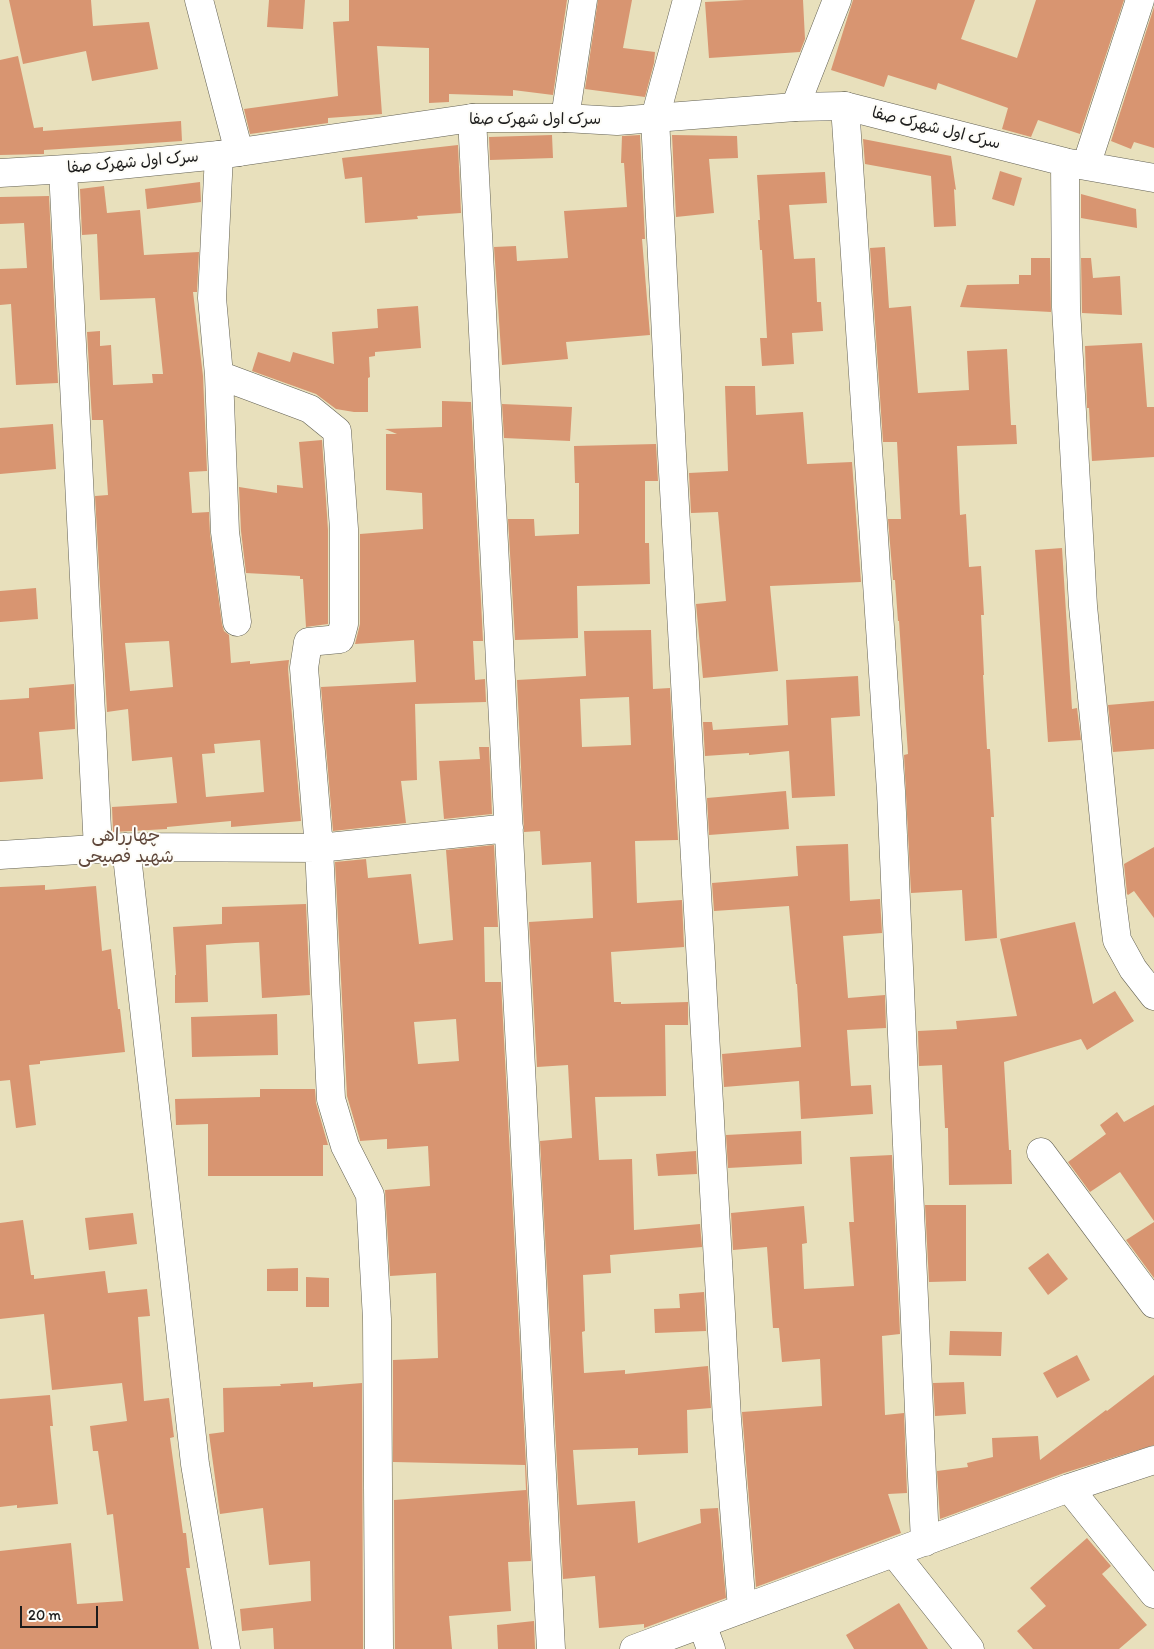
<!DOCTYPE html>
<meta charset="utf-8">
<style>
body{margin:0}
#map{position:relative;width:1154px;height:1649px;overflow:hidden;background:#e8e0bc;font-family:Itim,sans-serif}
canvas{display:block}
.scale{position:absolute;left:20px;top:1606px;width:78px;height:22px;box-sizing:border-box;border:2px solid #1c1c1c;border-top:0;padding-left:6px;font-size:15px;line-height:18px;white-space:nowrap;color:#1c1c1c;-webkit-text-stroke:4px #fdfcf7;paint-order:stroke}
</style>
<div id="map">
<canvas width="1154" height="1649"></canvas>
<div class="scale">20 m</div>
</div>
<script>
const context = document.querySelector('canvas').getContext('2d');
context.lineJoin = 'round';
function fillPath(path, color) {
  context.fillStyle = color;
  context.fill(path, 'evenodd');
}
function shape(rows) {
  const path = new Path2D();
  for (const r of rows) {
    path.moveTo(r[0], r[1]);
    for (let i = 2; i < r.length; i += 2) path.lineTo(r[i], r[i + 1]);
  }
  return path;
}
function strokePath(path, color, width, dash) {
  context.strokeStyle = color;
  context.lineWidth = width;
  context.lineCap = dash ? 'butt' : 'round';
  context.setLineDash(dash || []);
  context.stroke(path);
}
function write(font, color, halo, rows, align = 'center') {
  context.font = font + ' Itim,"Playpen Sans Arabic",sans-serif';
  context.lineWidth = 4;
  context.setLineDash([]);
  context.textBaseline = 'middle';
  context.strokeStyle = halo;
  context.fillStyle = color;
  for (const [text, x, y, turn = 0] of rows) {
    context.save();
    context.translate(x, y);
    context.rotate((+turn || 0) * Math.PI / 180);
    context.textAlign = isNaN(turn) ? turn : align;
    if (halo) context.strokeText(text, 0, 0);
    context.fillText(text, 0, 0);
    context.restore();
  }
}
const building = shape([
 [9,0,91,0,93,26,149,22,158,69,92,81,86,51,23,64],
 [269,0,305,0,303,29,267,27],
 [349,0,567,0,553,95,513,90,513,96,449,94,449,102,429,103,429,48,377,46,382,114,328,118,328,123,250,134,244,109,338,96,333,22,349,21],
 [598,0,632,0,623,48,655,52,654,63,645,97,585,89],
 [745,0,803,0,805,39,800,52,709,58,705,2],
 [853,0,975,0,961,39,1017,58,1036,0,1124,0,1080,134,1038,120,1031,137,1002,129,1008,108,938,83,936,90,888,75,884,87,831,70],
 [1154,7,1154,148,1134,142,1131,149,1111,141],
 [18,56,34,128,43,127,43,131,181,121,182,141,44,150,44,154,0,155,0,60],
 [552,135,553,158,490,160,489,137],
 [640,135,645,239,642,239,650,335,566,342,568,359,502,365,494,247,516,246,517,261,568,258,564,211,627,207,624,163,621,163,622,136],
 [672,135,737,136,738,158,709,159,714,213,676,217],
 [863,139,951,156,956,190,954,189,956,226,934,227,931,176,865,164],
 [458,145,461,213,417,216,418,219,365,223,362,177,345,179,342,158],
 [1000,171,1022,178,1014,206,992,199],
 [825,172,827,203,789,205,794,259,815,258,817,302,821,302,823,331,792,333,794,364,762,366,760,338,767,338,762,250,760,250,758,220,760,220,757,175],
 [200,182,201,202,147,209,145,189],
 [104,186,107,213,140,210,144,255,199,252,197,292,193,292,203,376,207,471,189,472,192,513,209,512,210,534,222,624,224,631,229,635,231,663,250,661,250,664,289,660,288,669,301,821,231,827,231,821,167,827,167,829,113,832,112,807,177,803,172,757,132,761,128,709,107,712,95,496,108,495,103,420,92,420,87,332,100,331,100,346,111,345,113,385,153,383,152,374,163,374,155,298,100,300,97,234,82,235,80,189],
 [169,641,173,687,130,691,125,643],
 [260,740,264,792,206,797,202,754,215,753,214,744],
 [1081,194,1136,209,1137,228,1081,218],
 [49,196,58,383,16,385,11,304,0,305,0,269,27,268,24,223,0,224,0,197],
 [885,247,889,308,911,306,918,393,969,390,967,351,1007,349,1011,425,1016,425,1017,444,957,446,960,515,966,514,969,567,981,566,984,615,981,615,984,675,983,675,987,749,990,749,994,817,991,817,997,938,965,941,962,890,911,893,904,755,908,754,899,621,898,621,895,580,893,580,888,519,901,519,897,442,883,442,870,248],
 [1031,258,1050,258,1051,312,960,307,967,285,1019,284,1019,275,1031,275],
 [1081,258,1091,258,1093,278,1120,276,1122,315,1082,313],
 [418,306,421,348,375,352,375,356,369,357,370,377,368,378,368,412,354,412,336,409,316,394,252,371,258,352,290,362,293,352,334,364,332,332,378,328,377,309],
 [1142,343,1147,407,1154,407,1154,457,1092,461,1089,408,1087,408,1085,346],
 [725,386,755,386,756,415,803,412,807,464,852,462,861,582,770,586,778,671,703,678,696,604,726,601,718,512,691,513,689,473,728,471],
 [442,401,471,402,483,641,473,641,475,680,485,679,486,702,415,704,417,780,401,781,406,823,333,831,321,687,416,682,414,640,355,644,360,624,360,534,423,529,422,493,386,490,386,434,397,434,385,429,442,427],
 [502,404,572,407,570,441,504,438],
 [53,424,56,469,0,474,0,428],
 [322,440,328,530,328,624,306,627,303,579,300,579,300,576,246,573,241,531,239,487,277,493,277,485,303,488,299,442],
 [656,444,658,481,645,481,645,543,649,543,650,584,577,586,578,638,515,640,508,519,534,519,535,536,579,534,579,483,575,483,574,446],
 [1062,548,1072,709,1077,708,1081,740,1048,742,1035,550],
 [36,588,38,619,0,622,0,591],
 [651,630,653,689,670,688,678,840,635,841,637,903,682,900,684,947,611,952,614,1002,621,1002,621,1004,688,1002,688,1025,665,1025,666,1096,595,1097,599,1160,632,1159,634,1230,700,1224,702,1247,610,1255,611,1273,583,1275,585,1331,582,1332,584,1373,625,1370,625,1374,708,1366,711,1408,687,1410,688,1453,638,1455,638,1448,573,1450,577,1505,635,1501,638,1543,701,1523,700,1509,718,1508,726,1598,644,1628,644,1624,599,1628,595,1576,563,1579,540,1141,572,1138,568,1065,537,1067,529,922,593,918,591,862,542,865,540,831,524,832,517,680,586,676,584,631],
 [629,697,631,745,582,747,580,699],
 [858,676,860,716,831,718,835,796,792,798,789,751,749,755,749,753,705,756,703,722,712,722,713,730,788,725,786,680],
 [74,684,75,729,39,732,43,779,0,782,0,700,29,698,29,688],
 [1154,701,1154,749,1113,752,1108,705],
 [479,747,489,747,492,814,444,819,439,761,480,759],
 [786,791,789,829,709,835,707,798],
 [848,844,850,901,880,899,882,933,843,936,848,998,885,995,886,1028,847,1030,851,1086,871,1085,873,1114,801,1119,799,1081,724,1087,722,1054,801,1047,797,984,796,984,789,906,714,911,712,883,798,876,796,846],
 [494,845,498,927,484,927,485,982,501,982,531,1561,508,1562,511,1611,449,1616,452,1649,395,1649,394,1500,526,1490,525,1465,393,1462,393,1360,438,1358,436,1273,390,1276,385,1190,430,1186,428,1146,387,1149,387,1139,360,1141,360,1140,347,1096,335,862,366,859,368,878,411,874,419,944,453,940,446,850],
 [456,1019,459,1061,418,1064,414,1022],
 [1154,847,1154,918,1134,891,1128,895,1127,894,1124,864],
 [45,885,45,890,96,886,102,951,111,949,118,1009,120,1009,125,1052,40,1061,40,1064,29,1065,36,1125,16,1128,10,1080,0,1081,0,887],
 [306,904,310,995,262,998,259,942,235,943,206,945,208,1002,175,1003,175,975,176,975,173,927,222,924,222,907],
 [1075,922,1093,1004,1115,991,1134,1021,1087,1050,1081,1039,1004,1062,1009,1150,1011,1150,1012,1184,949,1185,948,1128,945,1128,942,1065,919,1066,918,1031,957,1029,956,1021,1017,1016,1000,939],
 [277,1014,278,1055,192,1057,191,1017],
 [260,1089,315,1089,316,1103,328,1145,323,1145,323,1176,208,1176,208,1124,176,1125,175,1099,260,1097],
 [1154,1105,1154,1221,1120,1172,1090,1192,1068,1162,1106,1134,1100,1125,1117,1112,1124,1122],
 [801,1131,802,1164,728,1168,726,1135],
 [696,1151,697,1174,658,1176,656,1154],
 [892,1155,900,1334,882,1336,885,1415,904,1413,907,1493,888,1494,901,1533,756,1587,742,1412,822,1406,820,1359,782,1362,779,1328,773,1328,767,1247,733,1250,731,1213,804,1206,807,1243,802,1244,804,1289,854,1286,849,1222,854,1222,850,1157],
 [925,1205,966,1205,966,1281,929,1282],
 [133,1213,137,1244,89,1250,85,1218],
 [23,1220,31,1275,34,1275,34,1279,105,1271,108,1293,147,1289,150,1316,138,1317,144,1401,169,1398,174,1437,170,1438,183,1533,186,1533,190,1568,186,1568,199,1649,0,1649,0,1551,71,1543,77,1604,123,1601,113,1514,107,1515,98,1451,93,1451,90,1426,127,1421,122,1383,52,1390,44,1314,0,1319,0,1223],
 [1154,1222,1154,1278,1126,1240],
 [1048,1253,1068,1279,1048,1295,1028,1268],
 [298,1268,298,1291,267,1291,267,1269],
 [306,1277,329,1278,329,1307,306,1307],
 [704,1292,706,1331,655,1333,654,1309,680,1308,679,1294],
 [950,1331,1002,1332,1001,1356,949,1355],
 [1077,1355,1090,1380,1057,1398,1043,1373],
 [1154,1375,1154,1445,1064,1473,940,1519,937,1471,968,1467,967,1463,993,1457,992,1438,1038,1436,1040,1460,1106,1410,1107,1411],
 [313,1382,313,1387,362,1383,363,1649,274,1649,273,1628,242,1631,240,1609,311,1601,310,1561,269,1565,263,1508,220,1514,209,1434,224,1432,223,1388,281,1386,280,1384],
 [964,1382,966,1414,935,1416,933,1383],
 [50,1395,53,1426,50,1426,58,1504,17,1508,17,1505,0,1507,0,1399],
 [1087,1538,1111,1566,1102,1574,1147,1625,1119,1649,1033,1649,1017,1631,1046,1606,1030,1588],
 [899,1603,928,1649,854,1649,846,1635],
 [534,1621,535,1649,498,1649,497,1625]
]);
const minor = shape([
 [199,0,239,152],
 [687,0,655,118,672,454,727,1419,742,1609],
 [845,106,891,791,925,1542],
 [795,107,837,0],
 [472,118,551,1649],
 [565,118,583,0],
 [219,155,212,298,219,375,225,532,237,622],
 [1069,163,1154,178],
 [1086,166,1140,0],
 [63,170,98,849],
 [219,375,310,409,337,431,344,529,344,624,340,639,308,642,304,668,319,848,331,1099,345,1146,370,1195,377,1319,379,1649],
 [126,847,195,1464,226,1649],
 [0,855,126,847,319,848,509,828],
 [1041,1152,1154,1304],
 [1069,1488,1154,1594],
 [894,1553,970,1649],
 [702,1624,711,1649],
 [634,1649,1069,1488,1154,1460]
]);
const tertiary = shape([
 [0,173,99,167,219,155,472,118,565,118,617,121,795,107,845,106,1065,162,1066,307,1083,606,1112,901,1117,940,1133,969,1154,996]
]);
const streetNames = [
 ["سرک اول شهرک صفا",535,120],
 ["سرک اول شهرک صفا",936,129,14],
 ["سرک اول شهرک صفا",133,163,-5]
];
const neighbourhoodNames = [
 ["چهارراهی",126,836],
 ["شهید فصیحی",126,857]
];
fillPath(building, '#d89571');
strokePath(minor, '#636154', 29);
strokePath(tertiary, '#636154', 29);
strokePath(minor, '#fff', 28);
strokePath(tertiary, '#fff', 28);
write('16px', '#1c1c1c', '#fdfcf7', streetNames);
write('18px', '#5e463a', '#fdfcf7', neighbourhoodNames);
</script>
